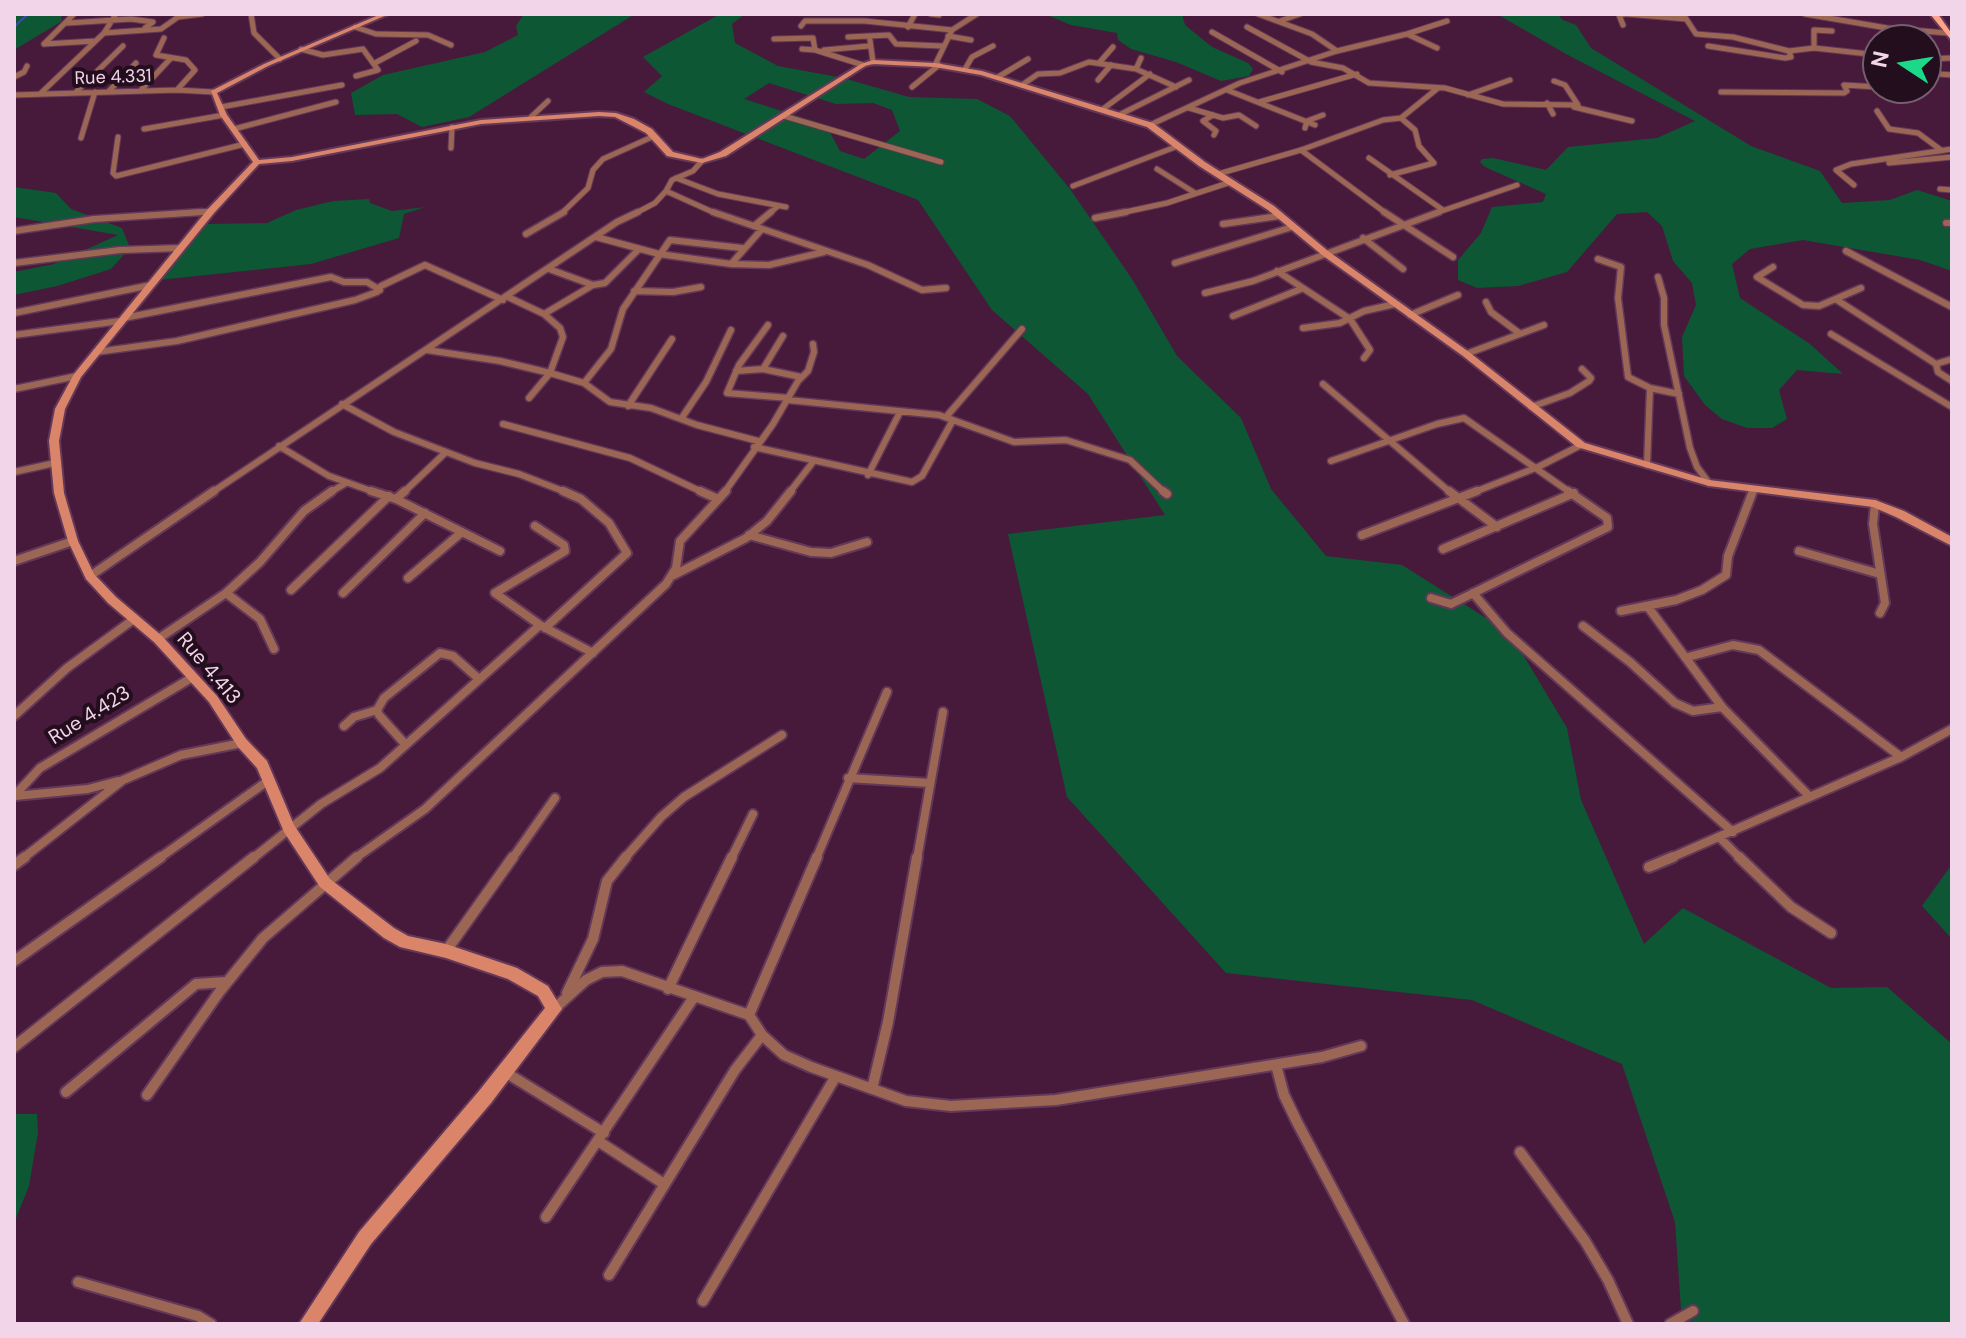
<!DOCTYPE html>
<style>
body{margin:0}
#map{position:relative;width:1966px;height:1338px;overflow:hidden;background:#471a3c;font-family:"DM Sans",sans-serif}
canvas{display:block}
.frame{position:absolute;inset:0;border:16px solid #f3d5e9;pointer-events:none}
.north{position:absolute;left:1862px;top:24px;width:80px;height:80px;box-sizing:border-box;background:#220e1d;border:2px solid #765e6f;border-radius:50%;rotate:282deg;font-size:22px;font-weight:700;line-height:32px;text-align:center;color:#f3d5e9}
.north::after{content:'';display:block;margin:auto;width:28px;height:36px;background:#1ad988;clip-path:polygon(50% 0,100% 100%,50% 72%,0 100%)}
</style>
<div id="map">
<canvas width="1966" height="1338"></canvas>
<div class="frame"></div>
<div class="north">N</div>
</div>
<script>
const context = document.querySelector('canvas').getContext('2d');
context.lineJoin = 'round';
function fillPath(path, color) {
  context.fillStyle = color;
  context.fill(path, 'evenodd');
}
function shape(rows) {
  const path = new Path2D();
  for (const r of rows) {
    path.moveTo(r[0], r[1]);
    for (let i = 2; i < r.length; i += 2) path.lineTo(r[i], r[i + 1]);
  }
  return path;
}
function strokePath(path, color, width, dash) {
  context.strokeStyle = color;
  context.lineWidth = width;
  context.lineCap = dash ? 'butt' : 'round';
  context.setLineDash(dash || []);
  context.stroke(path);
}
function write(font, color, halo, rows, align = 'center') {
  context.font = font + ' "DM Sans",sans-serif';
  context.lineWidth = 8;
  context.setLineDash([]);
  context.textBaseline = 'middle';
  context.strokeStyle = halo;
  context.fillStyle = color;
  for (const [text, x, y, turn = 0] of rows) {
    context.save();
    context.translate(x, y);
    context.rotate((+turn || 0) * Math.PI / 180);
    context.textAlign = isNaN(turn) ? turn : align;
    if (halo) context.strokeText(text, 0, 0);
    context.fillText(text, 0, 0);
    context.restore();
  }
}
const green = shape([
 [14,14,61,14,62,21,14,50],
 [524,14,635,14,469,117,422,127,397,114,355,115,351,93,383,75,485,52,518,35,516,26],
 [720,14,745,14,732,24,735,43,778,66,843,78,909,97,977,99,1010,116,1070,189,1132,279,1177,356,1241,418,1271,489,1326,556,1402,565,1510,633,1567,728,1581,800,1644,944,1683,908,1831,988,1887,987,1952,1044,1952,1324,1682,1324,1675,1222,1622,1064,1472,1000,1226,973,1067,797,1008,534,1165,515,1088,394,992,310,918,200,668,104,644,92,662,76,643,57],
 [769,83,836,104,873,103,892,110,900,131,864,159,840,151,826,125,744,99],
 [1045,14,1182,14,1185,25,1212,47,1248,63,1253,69,1249,76,1221,81,1176,62,1131,49,1118,40,1117,33,1071,25],
 [1497,14,1557,14,1563,20,1576,25,1591,48,1751,146,1820,171,1842,203,1890,200,1917,190,1952,201,1952,271,1920,260,1803,240,1750,249,1732,264,1740,298,1810,344,1843,374,1797,370,1779,390,1787,419,1772,428,1747,428,1722,419,1705,405,1684,376,1682,337,1696,305,1692,283,1673,261,1662,226,1647,212,1617,214,1567,272,1518,286,1477,288,1458,280,1458,260,1481,233,1492,207,1543,202,1546,194,1485,167,1480,162,1482,159,1493,158,1546,170,1568,147,1657,138,1695,121,1566,54],
 [14,187,56,193,71,209,122,228,130,248,111,269,57,286,14,295,14,272,54,264,118,235,14,217],
 [369,199,370,203,392,211,425,207,404,214,399,238,311,264,159,280,204,220,208,224,267,223,296,210,333,201],
 [1952,864,1952,939,1922,906],
 [14,1114,37,1114,38,1132,29,1186,14,1223]
]);
const stream = shape([
 [14,27,28,14]
]);
const streetFar3 = shape([
 [251,14,254,33,280,59],
 [931,14,939,15],
 [1258,14,1312,34,1337,51],
 [1627,14,1686,19],
 [1683,14,1696,34,1733,37,1789,51,1814,48,1878,55],
 [1805,14,1887,28,1947,33],
 [1280,21,1300,14],
 [68,23,131,19,153,22,145,28],
 [1623,25,1619,15,1625,14],
 [801,26,805,21,865,21,952,30,935,65],
 [355,27,376,34,428,35,451,45],
 [908,27,915,14],
 [1247,27,1311,62,1343,68,1369,83,1445,88,1503,104,1578,105,1565,85,1554,81],
 [952,30,977,14],
 [1212,32,1282,72],
 [104,33,161,29,178,17,202,14],
 [1407,34,1447,21],
 [948,36,971,40],
 [848,37,889,35,896,44,942,46],
 [164,38,156,55,186,60,195,70,177,90],
 [774,39,813,38,815,50,863,65],
 [870,40,873,62],
 [44,44,95,41],
 [44,44,74,14],
 [1708,46,1785,58,1791,57,1789,51],
 [1814,48,1814,30,1832,31],
 [301,49,323,55,363,49,378,70,356,76],
 [802,49,815,50],
 [824,50,869,46],
 [1926,59,1952,58],
 [375,63,416,41],
 [1099,63,1113,47],
 [965,69,972,57,993,46],
 [1136,69,1141,58],
 [1926,73,1952,75],
 [14,77,24,72,27,66],
 [998,77,1028,59],
 [1098,80,1111,65],
 [1022,85,1038,74,1060,73,1089,62,1136,69,1176,87],
 [912,87,939,65],
 [141,90,171,58],
 [1227,90,1315,125],
 [76,92,123,46],
 [108,92,136,63],
 [1721,92,1844,93,1847,91,1844,85,1878,87],
 [41,93,104,33,116,14],
 [14,95,177,90,213,92],
 [1468,95,1510,80],
 [1259,102,1357,74],
 [1547,103,1553,114],
 [221,107,342,85],
 [1574,107,1632,121],
 [1189,108,1223,118,1239,115,1256,126],
 [1103,109,1150,74],
 [1877,111,1889,129,1918,133,1941,150],
 [1121,114,1189,80],
 [1213,115,1203,121,1216,131,1214,135],
 [784,116,941,162],
 [531,117,548,101],
 [1150,125,1240,83,1337,51,1407,34,1437,48],
 [1305,128,1307,121,1323,115],
 [144,129,224,115],
 [234,129,336,102],
 [118,137,113,173,116,176,245,144],
 [81,138,95,92],
 [451,148,452,127],
 [1301,150,1387,214],
 [1369,158,1443,210],
 [702,161,693,171,672,180,666,191,717,214],
 [1889,163,1952,157],
 [1157,169,1195,193],
 [1218,174,1301,150,1383,120,1401,118,1438,88],
 [1390,175,1434,163,1419,146,1415,130,1401,118],
 [676,178,718,194,786,207],
 [1854,185,1836,170,1851,164,1952,149],
 [1073,186,1178,146],
 [1940,189,1952,190],
 [173,214,211,211],
 [561,214,588,188,593,170,603,159,652,137],
 [634,214,655,203,666,191],
 [769,214,778,206],
 [1116,214,1167,203,1231,182],
 [1433,214,1517,185]
]);
const streetFar2 = shape([
 [713,212,868,265,922,290,946,288],
 [1384,212,1453,257],
 [1095,218,1126,212],
 [1946,223,1952,223],
 [1223,224,1279,216],
 [754,226,771,212],
 [14,231,94,219,202,212],
 [526,234,564,212],
 [596,237,659,254,731,264,769,265,824,252],
 [1363,238,1403,269],
 [1846,251,1952,307],
 [1598,259,1621,267,1618,298,1628,377,1650,388,1679,394],
 [14,263,120,250,181,248],
 [1175,263,1292,227],
 [731,264,762,229],
 [1773,267,1757,277,1803,305,1819,306,1861,288],
 [549,269,593,285],
 [1277,271,1350,319,1370,350,1364,358],
 [1658,277,1664,298,1664,325,1690,448,1697,467,1709,483],
 [634,291,673,292,701,287],
 [1205,293,1253,281,1439,212],
 [508,297,544,314,560,328,563,337,550,373,529,398],
 [1837,300,1936,364,1938,372,1952,381],
 [1486,302,1491,312,1519,333],
 [14,313,151,285],
 [544,314,593,285,605,283,639,249],
 [1410,315,1458,295],
 [1233,316,1301,289],
 [124,318,331,277,344,282,367,282,380,290],
 [768,325,739,365,727,393,789,398],
 [1303,328,1340,323,1364,311,1395,304],
 [1831,334,1952,407],
 [14,335,120,321],
 [427,350,500,361,550,373,584,383,610,402,651,408,697,425,758,441],
 [96,352,177,341,355,300,377,292,381,286,425,265,503,300],
 [1466,354,1544,325],
 [1936,364,1952,359],
 [763,369,783,336],
 [736,371,763,369,801,377],
 [584,383,611,349,623,309,670,240,742,248],
 [1323,384,1451,493],
 [14,389,77,376],
 [788,400,939,415,1014,442,1066,440,1130,460,1165,493],
 [342,404,394,432,475,463,519,474,568,493],
 [628,406,672,339],
 [1531,407,1570,393,1589,381,1591,378,1582,369],
 [946,417,1022,329],
 [681,419,706,382,731,330],
 [503,424,630,458,704,493],
 [279,446,329,476,377,493],
 [754,447,912,482,922,476,953,420],
 [1331,461,1437,424,1464,418,1571,493],
 [1647,465,1650,388],
 [14,472,55,463],
 [868,475,900,412],
 [211,493,617,222,638,212],
 [329,493,346,483],
 [403,493,446,452],
 [724,493,773,424,798,381,808,371,814,352,813,344],
 [789,493,813,462],
 [1472,493,1538,467,1581,445]
]);
const streetFar1 = shape([
 [371,491,396,499,500,551],
 [700,491,718,499],
 [1163,491,1167,494],
 [1449,491,1497,527],
 [396,499,405,491],
 [1875,504,1873,524,1885,603,1880,613],
 [535,526,564,545,565,551,495,593,540,625,593,653],
 [749,535,811,552,831,553,867,542],
 [1362,535,1477,491],
 [1443,549,1574,493],
 [1799,551,1880,574],
 [14,561,73,541],
 [674,575,746,538,767,521,791,491],
 [90,576,214,491],
 [408,578,462,532],
 [291,590,389,496],
 [226,593,260,619,274,649],
 [343,593,425,513],
 [1473,593,1507,633,1733,832],
 [1431,598,1451,604,1608,527,1607,518,1568,491],
 [1648,607,1722,707,1809,796],
 [1621,611,1676,600,1702,590,1726,575,1728,556,1753,491],
 [1583,626,1630,662,1675,703,1693,711,1722,707],
 [545,628,627,553,609,523,581,499,563,491],
 [158,639,226,593,260,562,304,511,332,491],
 [1688,657,1733,645,1759,650,1901,757],
 [14,716,67,668,134,619],
 [344,726,354,717,377,710],
 [405,744,379,715,377,710,384,698,440,653,453,656,479,679],
 [848,778,929,783],
 [14,796,40,768,193,677],
 [15,796,88,789,118,781],
 [1720,838,1741,859],
 [22,859,123,780,181,755,242,743],
 [158,859,269,780],
 [252,859,321,804,380,768,540,625],
 [354,859,425,809,666,584,676,568,680,541,726,491],
 [512,859,555,798],
 [624,859,661,817,684,797,782,735],
 [731,859,753,814],
 [816,859,887,692],
 [917,859,943,712],
 [1668,859,1901,757,1952,729]
]);
const street = shape([
 [1739,857,1791,907,1831,933],
 [14,865,25,857],
 [1649,867,1673,857],
 [446,951,513,857],
 [14,961,161,857],
 [668,989,732,857],
 [567,993,593,939,607,881,626,857],
 [554,1009,586,980,602,972,622,971,749,1015,762,1035,784,1055,811,1067,906,1101,951,1106,1056,1100,1322,1057,1361,1046],
 [749,1015,817,857],
 [14,1047,254,857],
 [1276,1065,1284,1095,1297,1122,1404,1324],
 [505,1072,604,1133],
 [872,1089,888,1022,917,857],
 [66,1092,196,984,226,982],
 [147,1095,220,991,263,938,357,857],
 [598,1141,664,1184],
 [1520,1152,1585,1241,1608,1280,1628,1324],
 [546,1217,694,997],
 [609,1275,735,1070,762,1035],
 [78,1282,198,1316,211,1324],
 [703,1301,836,1076],
 [1670,1324,1693,1311]
]);
const secondary = shape([
 [381,14,389,14,268,66,217,93,227,115,259,160,292,157,481,120,599,112,616,113,634,119,652,129,673,152,702,159,720,152,861,64,873,60,935,63,982,71,1153,123,1205,162,1274,206,1328,251,1469,352,1585,443,1709,480,1875,500,1904,511,1952,537,1952,546,1896,517,1873,507,1709,486,1577,447,1463,356,1322,255,1268,210,1199,166,1147,127,981,75,935,67,873,64,865,66,726,156,702,163,667,156,646,133,615,117,599,116,481,124,292,161,259,164,214,213,81,377,65,409,59,441,64,493,78,541,94,574,116,597,162,636,217,696,246,739,267,761,294,825,330,879,394,928,408,936,446,944,517,968,548,986,562,1009,491,1103,371,1244,318,1324,299,1324,359,1232,479,1091,545,1008,538,996,508,979,446,958,400,947,384,938,320,887,284,832,257,768,238,747,209,702,154,642,108,603,86,579,68,541,54,493,49,441,55,409,74,374,208,209,253,162,220,115,211,91,264,64,381,14]
]);
const primary = shape([
 [1930,14,1938,14,1952,34,1952,41,1930,14]
]);
const farStreetnames = [
 ["Rue 4.331",113,78,-2]
];
const streetNames = [
 ["Rue 4.413",208,669,50],
 ["Rue 4.423",90,716,-32]
];
fillPath(green, '#0d5735');
strokePath(stream, '#4545b1', 2);
strokePath(streetFar3, '#633858', 7);
strokePath(streetFar2, '#633858', 9);
strokePath(streetFar1, '#633858', 12);
strokePath(street, '#633858', 14);
strokePath(secondary, '#633858', 4);
strokePath(primary, '#633858', 4);
strokePath(streetFar3, '#9c6655', 5);
strokePath(streetFar2, '#9c6655', 6);
strokePath(streetFar1, '#9c6655', 8);
strokePath(street, '#9c6655', 10);
fillPath(secondary, '#da846a');
fillPath(primary, '#fca388');
write('18px', '#f3d5e9', '#220e1d', farStreetnames);
write('20px', '#f3d5e9', '#220e1d', streetNames);
</script>
